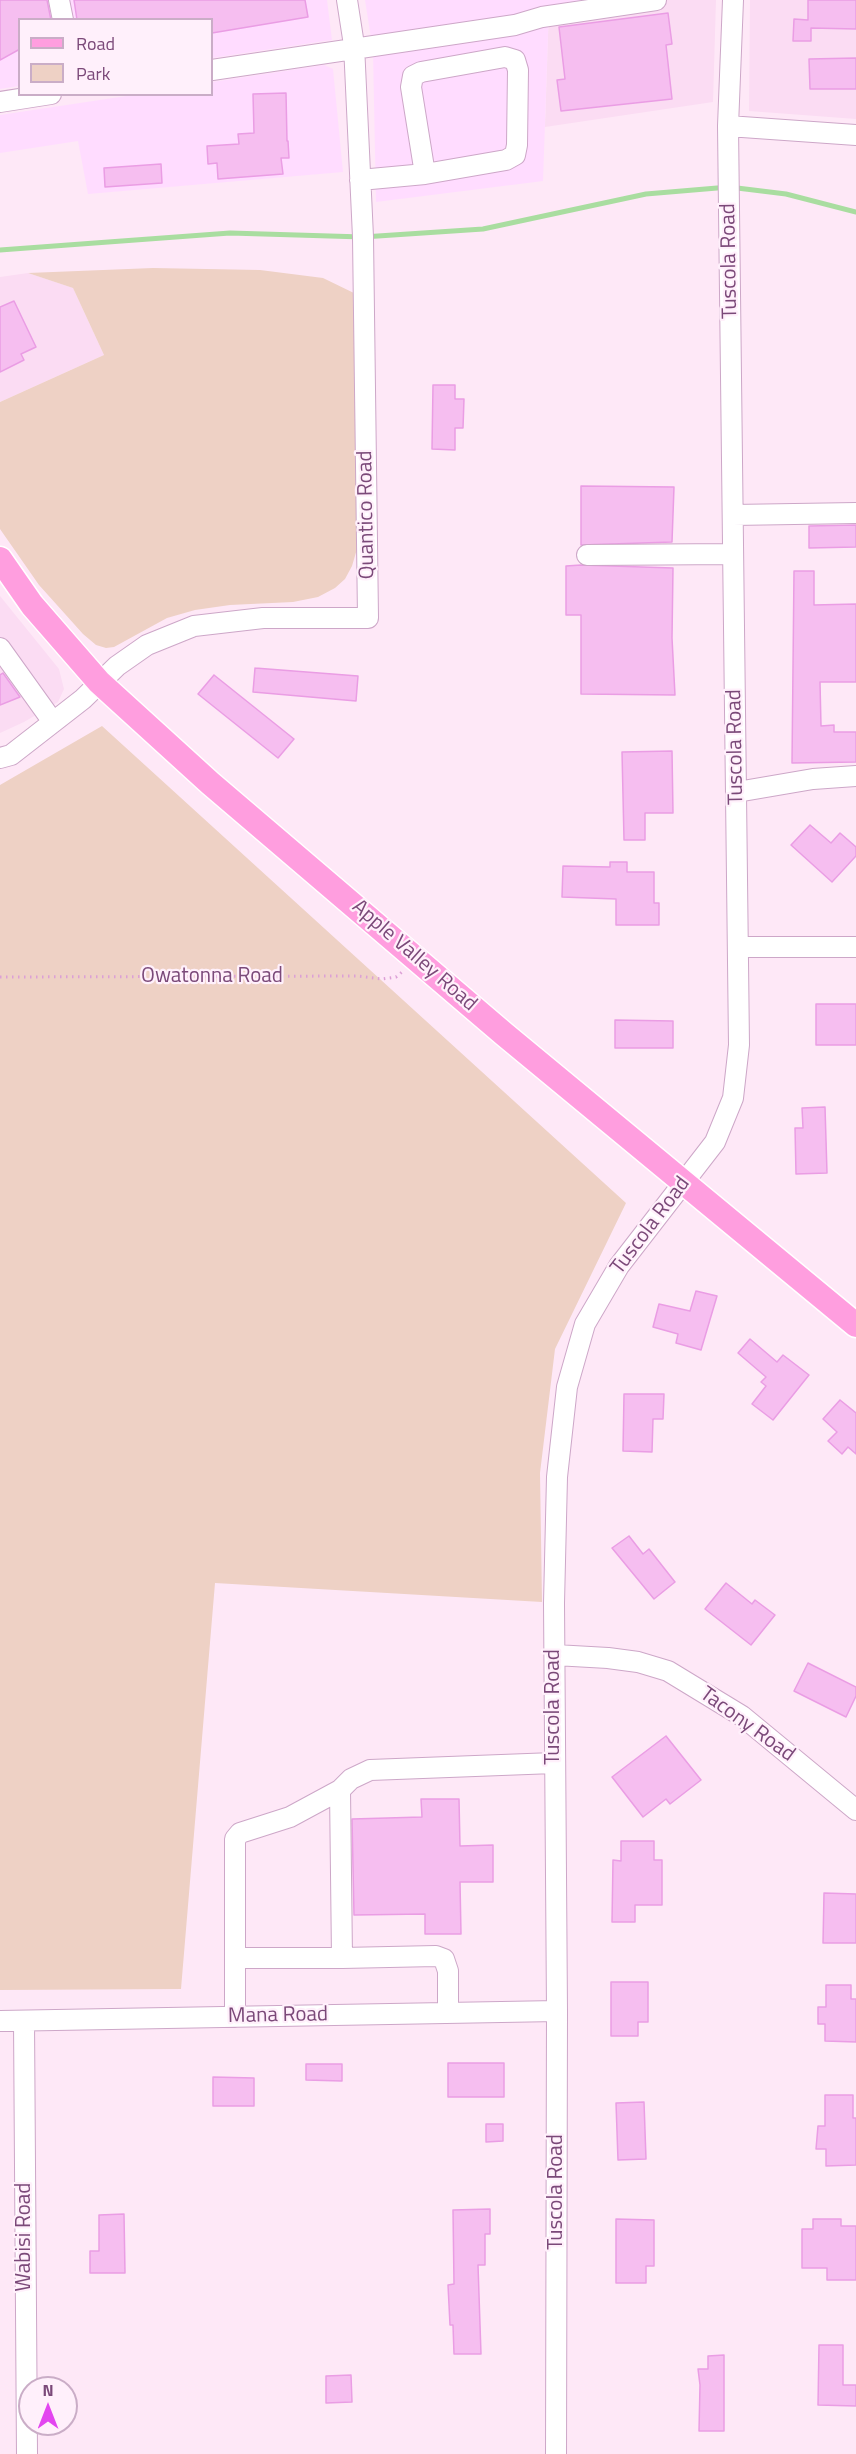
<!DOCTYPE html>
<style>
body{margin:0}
#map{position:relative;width:856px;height:2454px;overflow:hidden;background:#fee8f7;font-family:"Titillium Web",sans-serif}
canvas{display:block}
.legend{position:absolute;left:18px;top:18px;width:195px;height:78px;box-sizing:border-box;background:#fff0fb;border:2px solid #caadc7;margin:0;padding:8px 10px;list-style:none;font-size:18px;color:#7b4979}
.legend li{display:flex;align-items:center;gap:12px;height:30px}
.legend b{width:30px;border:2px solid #caadc7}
.north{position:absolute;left:18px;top:2376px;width:60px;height:60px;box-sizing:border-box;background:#fff0fb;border:2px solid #caadc7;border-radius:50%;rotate:0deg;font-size:16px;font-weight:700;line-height:24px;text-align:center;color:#7b4979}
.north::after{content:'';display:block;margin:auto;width:21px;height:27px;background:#e345f0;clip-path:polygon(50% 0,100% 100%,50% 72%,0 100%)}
</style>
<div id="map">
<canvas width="856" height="2454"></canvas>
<ul class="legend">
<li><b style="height:8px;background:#ff9edf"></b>Road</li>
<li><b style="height:16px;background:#eed1c5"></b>Park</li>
</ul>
<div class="north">N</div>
</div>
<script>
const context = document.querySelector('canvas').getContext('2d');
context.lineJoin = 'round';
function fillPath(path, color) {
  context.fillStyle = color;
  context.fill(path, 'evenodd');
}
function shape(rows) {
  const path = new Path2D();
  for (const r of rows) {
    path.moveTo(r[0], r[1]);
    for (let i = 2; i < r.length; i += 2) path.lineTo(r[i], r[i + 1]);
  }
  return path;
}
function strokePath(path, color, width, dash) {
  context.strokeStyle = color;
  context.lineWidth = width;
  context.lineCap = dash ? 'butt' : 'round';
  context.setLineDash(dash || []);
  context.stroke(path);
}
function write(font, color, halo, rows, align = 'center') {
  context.font = font + ' "Titillium Web",sans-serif';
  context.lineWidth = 4.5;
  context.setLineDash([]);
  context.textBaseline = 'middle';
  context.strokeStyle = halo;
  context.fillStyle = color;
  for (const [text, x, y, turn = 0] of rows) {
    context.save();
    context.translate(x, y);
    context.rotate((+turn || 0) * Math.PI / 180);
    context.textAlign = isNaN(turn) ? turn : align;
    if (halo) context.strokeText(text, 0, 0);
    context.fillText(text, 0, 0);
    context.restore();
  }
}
const residential = shape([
 [588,0,716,0,713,102,545,127,549,6],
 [750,0,856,0,856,119,749,111],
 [28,273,73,288,104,355,0,402,0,277],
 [0,596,59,669,64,689,58,702,24,722,0,733]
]);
const commercial = shape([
 [0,0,327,0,332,40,212,58,212,20,20,20,19,86,0,89],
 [365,0,588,0,549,6,543,181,376,202,373,51],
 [324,65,333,69,343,172,88,194,78,141,0,153,0,115,133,95,212,94,212,82]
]);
const green = shape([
 [153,268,260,270,323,278,358,295,357,549,352,566,345,579,335,588,318,597,293,602,230,605,195,610,167,618,114,647,106,648,96,645,83,634,39,585,0,529,0,402,104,355,73,288,28,273],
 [102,726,626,1203,555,1349,540,1473,542,1602,215,1583,181,1989,0,1990,0,785]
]);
const stream = shape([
 [0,250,230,233,363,237,483,229,646,194,729,187,786,194,856,212]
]);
const building = shape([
 [0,0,47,0,51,20,20,20,20,49,0,60,0,0],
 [74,0,305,0,308,17,212,33,212,20,77,20,74,0],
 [808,0,856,0,856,29,811,28,811,41,793,41,794,19,808,20,808,0],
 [668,13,672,44,666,45,672,99,561,111,557,80,565,79,559,27,668,13],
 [856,58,856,89,810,89,809,59,856,58],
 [286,93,287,141,288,141,289,158,281,158,283,174,218,179,217,163,208,164,207,146,239,144,238,134,254,133,253,94,286,93],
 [161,164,162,183,105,187,104,168,161,164],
 [14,301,36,347,21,354,24,360,0,372,0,307,14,301],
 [433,385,455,385,455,399,464,399,463,428,455,428,455,450,432,449,433,385],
 [581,486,674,487,672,542,581,545,581,486],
 [856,525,856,547,809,548,809,526,856,525],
 [581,565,673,568,672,638,675,695,581,694,581,615,566,615,566,566,581,565],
 [794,571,814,571,814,605,856,604,856,682,820,682,821,726,834,725,834,732,856,732,856,762,792,763,794,571],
 [255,668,358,676,356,701,253,692,255,668],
 [3,673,20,697,0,705,0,675,3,673],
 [214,675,294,739,278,758,198,694,214,675],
 [672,751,673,813,645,813,645,840,624,840,622,752,672,751],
 [810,825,831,843,840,833,856,847,856,856,832,882,791,845,810,825],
 [610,862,627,862,627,872,654,872,654,903,659,903,659,925,616,925,616,899,562,897,563,866,610,867,610,862],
 [816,1004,856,1004,856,1045,816,1045,816,1004],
 [615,1020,673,1021,673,1048,615,1048,615,1020],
 [825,1107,827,1173,796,1174,795,1128,803,1128,802,1108,825,1107],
 [696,1291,717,1296,701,1350,676,1343,678,1334,653,1327,659,1304,690,1311,696,1291],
 [750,1339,777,1362,783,1355,809,1375,773,1420,752,1404,766,1386,761,1382,766,1377,738,1353,750,1339],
 [624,1394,664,1394,663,1419,653,1419,652,1452,623,1451,624,1394],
 [840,1400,856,1413,856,1454,848,1447,842,1454,828,1441,837,1432,823,1419,840,1400],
 [629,1536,643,1554,649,1549,675,1582,654,1599,612,1548,629,1536],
 [726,1583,752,1604,755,1600,775,1615,751,1645,705,1609,726,1583],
 [808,1663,856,1687,856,1696,846,1717,794,1691,808,1663],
 [666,1736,701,1780,670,1804,666,1799,643,1817,612,1777,666,1736],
 [421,1799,459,1799,460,1846,493,1845,493,1882,460,1882,461,1934,425,1934,425,1914,354,1915,352,1819,422,1817,421,1799],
 [621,1841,654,1841,654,1860,662,1860,662,1905,635,1905,635,1922,612,1922,613,1860,621,1861,621,1841],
 [824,1893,856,1894,856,1943,823,1943,824,1893],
 [611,1982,648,1982,648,2022,638,2022,638,2036,611,2036,611,1982],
 [826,1985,851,1985,851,1999,856,1999,856,2042,825,2041,825,2024,818,2024,818,2007,826,2007,826,1985],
 [448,2063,504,2063,504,2097,448,2097,448,2063],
 [306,2064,342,2064,342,2081,306,2080,306,2064],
 [213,2077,254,2078,254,2106,213,2106,213,2077],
 [825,2095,853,2095,853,2118,856,2118,856,2165,826,2166,826,2149,816,2149,818,2126,825,2126,825,2095],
 [644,2102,646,2159,618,2160,616,2103,644,2102],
 [486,2124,503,2124,503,2141,486,2142,486,2124],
 [490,2209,490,2234,485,2234,485,2265,478,2265,481,2354,454,2354,453,2325,450,2325,448,2285,454,2284,453,2210,490,2209],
 [124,2214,125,2273,90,2273,90,2251,99,2251,99,2215,124,2214],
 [616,2219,654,2220,654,2266,646,2266,646,2283,616,2283,616,2219],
 [813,2219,841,2219,841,2226,856,2226,856,2280,827,2280,827,2268,802,2268,802,2229,813,2229,813,2219],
 [819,2345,843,2345,843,2385,856,2385,856,2406,818,2405,819,2345],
 [724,2355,724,2431,699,2431,700,2385,698,2369,708,2369,708,2356,724,2355],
 [351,2375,352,2402,326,2403,326,2376,351,2375]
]);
const path = shape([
 [0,977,357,976,382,979,396,977,402,972]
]);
const minor = shape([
 [59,0,63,20],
 [212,70,515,25,542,17,656,0],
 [0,102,51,94],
 [728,126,856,135],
 [360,180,425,174,506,160,515,155,517,145,518,70,515,60,505,57,421,72,413,76,411,87,425,174],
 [733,515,856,513],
 [587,555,733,554],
 [0,648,53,722],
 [0,758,11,755,83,699,117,666,147,645,194,626,263,618,368,618,363,237,354,45,347,0],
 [737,792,813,779,856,776],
 [739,947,856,947],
 [555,1655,608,1658,638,1662,668,1671,742,1716,856,1810],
 [235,1958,342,1958],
 [448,2013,448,1971,444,1959,436,1956,342,1958,340,1790,351,1779,370,1770,554,1763],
 [235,2017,235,1839,240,1833,290,1817,340,1790],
 [0,2021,557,2011],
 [24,2021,27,2454],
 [556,2454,557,2011,554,1603,557,1477,567,1387,585,1324,619,1266,715,1142,733,1098,739,1045,728,126,733,0]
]);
const major = shape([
 [0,559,32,605,99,682,210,783,504,1034,856,1325]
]);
const streetNames = [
 ["Tuscola Road",730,261,-91],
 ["Quantico Road",367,515,-91],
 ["Tuscola Road",736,747,-91],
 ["Apple Valley Road",414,956,41],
 ["Owatonna Road",212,977],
 ["Tuscola Road",651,1226,-53],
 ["Tuscola Road",554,1707,-90],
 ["Tacony Road",747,1725,36],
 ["Mana Road",278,2016,-1],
 ["Tuscola Road",557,2192,-90],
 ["Wabisi Road",25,2237,-90]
];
fillPath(residential, '#fbdcf3');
fillPath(commercial, '#ffdcff');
fillPath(green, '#eed1c5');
strokePath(stream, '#a9dda0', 5);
fillPath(building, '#f6bef0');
strokePath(building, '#ea9de4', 1.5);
strokePath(minor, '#cda7c8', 22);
strokePath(major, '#fff', 27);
strokePath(path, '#dca0d6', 3, [1.5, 4.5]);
strokePath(minor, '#fff', 20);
strokePath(major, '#ff9edf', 24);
write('21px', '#7b4979', '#fff0fb', streetNames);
</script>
